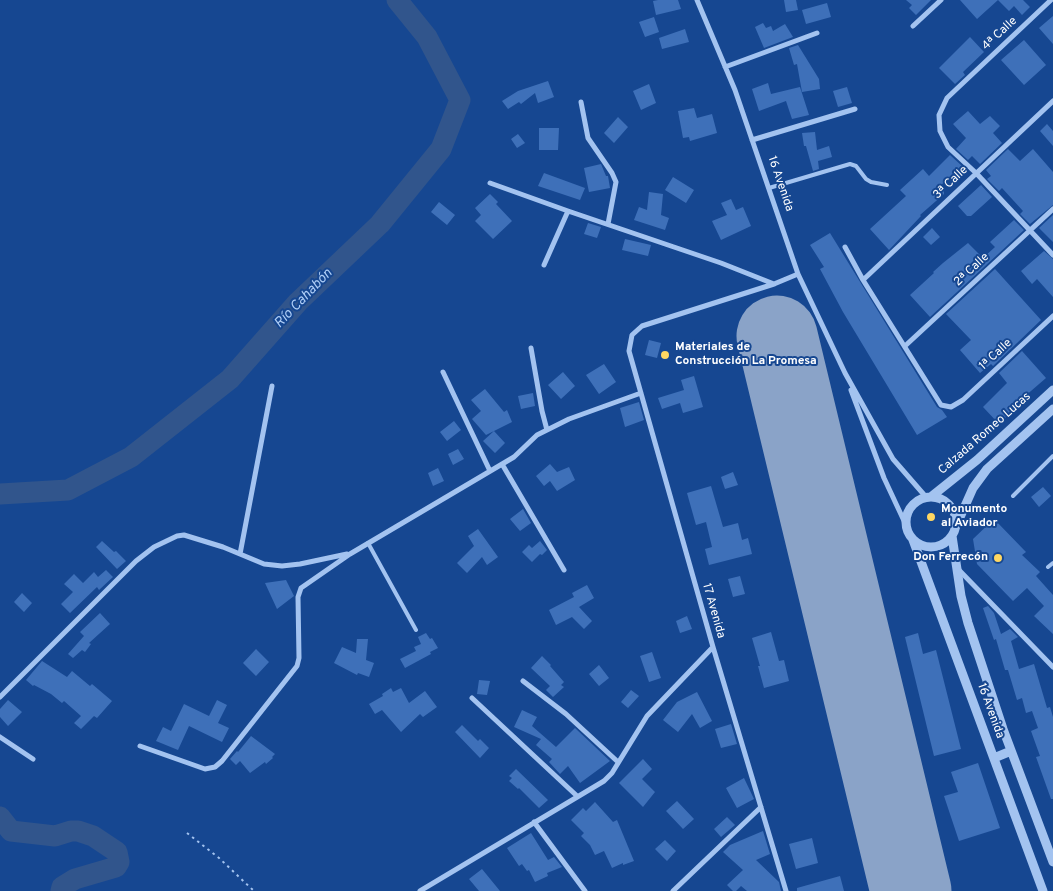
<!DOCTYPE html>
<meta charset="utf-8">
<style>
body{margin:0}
canvas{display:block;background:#164791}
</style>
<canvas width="1053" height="891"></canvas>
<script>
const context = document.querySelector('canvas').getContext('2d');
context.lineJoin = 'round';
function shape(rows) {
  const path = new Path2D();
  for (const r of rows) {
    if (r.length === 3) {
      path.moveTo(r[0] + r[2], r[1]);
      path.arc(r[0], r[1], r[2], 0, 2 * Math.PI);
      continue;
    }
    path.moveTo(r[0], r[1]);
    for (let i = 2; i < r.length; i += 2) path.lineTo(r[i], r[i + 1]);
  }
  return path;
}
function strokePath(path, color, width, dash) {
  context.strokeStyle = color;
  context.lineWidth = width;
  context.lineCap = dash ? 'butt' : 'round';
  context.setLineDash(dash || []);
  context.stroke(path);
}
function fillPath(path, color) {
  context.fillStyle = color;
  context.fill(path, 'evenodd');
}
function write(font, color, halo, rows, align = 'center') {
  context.font = font + ' Overpass,sans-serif';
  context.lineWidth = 4;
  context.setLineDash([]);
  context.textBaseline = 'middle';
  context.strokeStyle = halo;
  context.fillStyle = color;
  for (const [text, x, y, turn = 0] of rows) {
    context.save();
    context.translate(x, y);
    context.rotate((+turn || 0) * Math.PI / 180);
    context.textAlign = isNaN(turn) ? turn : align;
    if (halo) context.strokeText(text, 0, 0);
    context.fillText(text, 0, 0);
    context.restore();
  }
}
const river = shape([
 [0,494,68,490,131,457,230,379,298,302,380,224,441,149,460,100,427,37,397,0],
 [0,817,11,831,55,836,71,831,78,831,93,836,117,852,119,862,116,867,75,879,62,887,61,891]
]);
const runway = shape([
 [777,336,911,891]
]);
const building = shape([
 [658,0,678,0,681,9,656,15,653,1],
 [784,0,796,0,798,10,786,12],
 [906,0,931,0,916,15,909,8,912,5],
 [960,0,1023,0,1030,7,1022,15,1014,6,1009,11,998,0,977,19],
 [827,3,831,17,806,24,802,10],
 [1053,16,1053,44,1039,28],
 [654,17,659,32,645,37,639,22],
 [763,23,766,28,771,26,773,31,785,24,793,37,764,48,755,27],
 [685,29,689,42,662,49,659,38],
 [970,37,984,52,963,72,965,75,955,84,939,68],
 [1024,40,1046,65,1024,85,1001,60],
 [798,45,819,79,820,89,802,92,797,64,794,65,789,48],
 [548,81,554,97,538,103,535,93,521,104,519,102,508,109,502,101,518,91],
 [768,83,771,94,800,87,809,115,792,119,786,101,759,111,752,89],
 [649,84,656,103,641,110,633,91],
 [847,87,852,103,838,107,833,91],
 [694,108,697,118,712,114,717,133,690,141,689,137,683,138,678,111],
 [968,111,980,124,990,116,1000,126,993,133,1002,143,980,164,972,156,968,160,956,149,966,138,953,124],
 [618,117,628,127,614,143,604,133],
 [1047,124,1053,131,1053,146,1040,131],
 [539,128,559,128,558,150,539,150],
 [815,132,817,150,829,146,832,157,818,161,819,169,813,171,806,146,804,146,802,133],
 [518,134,525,143,517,148,511,139],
 [1008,149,1020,161,1033,149,1053,172,1053,205,1030,224,1020,214,1023,211,1002,188,999,191,987,179,991,176,986,170],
 [950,155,962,166,940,186,944,190,944,194,920,215,921,216,889,250,870,229,906,196,900,190,923,169,929,176],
 [601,164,606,176,608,176,610,188,589,192,584,168],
 [544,173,585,188,580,200,538,186],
 [673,177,694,190,686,203,665,190],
 [981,185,992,197,971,216,967,216,958,206],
 [649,192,663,194,661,215,669,218,665,230,634,220,639,207,647,210],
 [490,194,498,202,496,204,512,221,493,239,475,221,481,215,475,208],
 [731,199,736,210,743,207,751,226,721,240,712,221,727,215,721,203],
 [439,202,455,215,447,225,431,212],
 [1053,215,1053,242,1039,228],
 [1014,220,1024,230,930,317,910,295,934,273,933,272,943,263,968,243,983,258,995,247,990,242],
 [588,223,601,227,597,238,584,234],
 [932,228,940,237,931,245,923,237],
 [830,233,937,407,942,410,947,417,917,435,843,312,820,269,824,267,810,245],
 [625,239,651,245,648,256,622,250],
 [1044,251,1053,259,1053,297,1037,279,1032,284,1021,271],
 [995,269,1041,320,993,366,991,364,980,373,960,350,971,340,946,314],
 [649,340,661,343,657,358,645,355],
 [1022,351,1046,378,1009,410,1011,412,999,424,983,407,1007,383,999,373],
 [604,364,616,382,599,394,586,375],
 [563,372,575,386,561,399,548,385],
 [694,376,703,407,683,413,680,403,662,409,658,398,684,390,681,380],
 [485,389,504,412,507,410,512,422,486,435,472,419,481,411,471,400],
 [533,393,535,406,521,409,518,396],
 [639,402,644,420,625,427,620,408],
 [454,421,461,430,447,441,440,432],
 [494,431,505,443,495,453,483,441],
 [458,449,464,459,453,465,448,454],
 [550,464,557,472,569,467,575,480,557,491,550,481,544,486,536,476],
 [438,468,444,481,433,486,428,473],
 [733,472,738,485,725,489,721,477],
 [711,486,723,527,738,523,742,540,748,538,752,554,709,565,705,549,712,547,706,522,696,525,687,493],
 [1043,487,1051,496,1039,507,1031,497],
 [523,509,531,523,520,531,510,519],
 [994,519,1026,552,1022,555,1040,572,1036,576,1053,595,1053,634,1034,616,1044,606,1027,588,1013,601,977,564,973,539],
 [478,529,498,557,487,565,482,557,467,573,457,563,474,546,468,536],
 [102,541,114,552,116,551,126,561,117,569,96,547],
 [540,541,547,550,542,555,540,554,532,562,522,552,529,545,532,548],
 [106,570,113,577,99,590,97,587,70,613,61,604,73,592,64,584,74,574,83,583,94,572,98,577],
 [740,576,745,594,733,597,728,579],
 [286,580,294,596,277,609,265,583],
 [587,585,594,598,579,607,592,621,584,629,572,617,556,625,549,610,574,597,572,593],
 [22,593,32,603,24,612,14,602],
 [988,606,994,613,1001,634,1010,629,1018,637,1011,641,1019,669,1034,664,1047,708,1050,707,1053,717,1053,799,1051,799,1036,757,1040,756,1031,731,1038,728,1032,711,1026,713,1022,698,1017,700,1008,670,1005,670,996,639,994,640,983,608],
 [100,613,110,624,89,643,91,644,85,652,82,650,73,658,68,654,84,636,80,632],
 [687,616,692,629,680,633,676,621],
 [771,632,779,661,784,660,789,681,764,688,758,666,760,666,752,638],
 [426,633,430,639,432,638,438,648,430,652,431,654,405,668,400,659,416,651,414,647,421,644,418,637],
 [918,633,923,654,936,650,961,749,934,756,905,637],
 [357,639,368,639,366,660,374,663,369,677,358,673,357,675,334,663,342,647,356,653],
 [256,649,269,662,256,676,243,663],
 [652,652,661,678,649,682,640,656],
 [542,656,551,665,550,666,564,682,561,685,564,687,553,697,546,690,550,686,531,668],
 [42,661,67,677,72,671,90,686,92,684,112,701,97,718,94,716,81,729,74,723,81,716,64,701,62,703,51,694,34,685,33,686,26,680],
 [599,665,609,678,599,686,589,674],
 [479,680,490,681,487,695,477,694],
 [391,688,393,692,401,688,409,703,425,691,437,707,423,717,420,714,401,732,382,710,375,714,369,704,383,696,382,694],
 [631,690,639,696,628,708,621,702],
 [697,692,712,721,700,728,692,714,678,732,663,720,677,702],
 [8,700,22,712,8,726,0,717,0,709],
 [217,700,227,705,218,723,229,728,222,742,189,726,178,750,156,741,163,727,171,731,184,704,209,716],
 [522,710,537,717,532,726,556,747,575,728,610,761,580,783,568,766,560,774,549,762,552,759,536,745,541,739,514,727],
 [731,724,737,744,721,748,715,729],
 [462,725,478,741,480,739,489,748,480,758,455,732],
 [251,736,275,754,272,757,273,758,266,764,265,762,250,773,240,761,236,765,230,759,237,751,238,752],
 [643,759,652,769,642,779,655,792,643,807,619,783],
 [978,763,1000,828,959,841,944,796,958,792,951,772],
 [516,769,548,800,539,808,519,788,518,789,509,781,512,778,509,776],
 [744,778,754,799,737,808,726,788],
 [677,801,694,819,683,829,666,811],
 [595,802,613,822,617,820,634,861,623,865,623,863,612,868,604,851,595,855,590,845,581,836,584,833,571,820,583,808,586,811],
 [727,817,735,825,721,837,714,829],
 [763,831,770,854,756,860,779,882,781,891,747,891,741,886,736,891,733,891,727,885,743,870,723,852,730,845],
 [531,833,548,860,554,857,562,867,547,873,548,876,535,882,529,870,527,871,522,864,519,866,507,848],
 [812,838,818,863,796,869,789,844],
 [665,840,676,851,667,861,655,849],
 [482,869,500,891,479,891,469,879],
 [840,876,844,891,797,891,797,888]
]);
const path = shape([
 [187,833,219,858,254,891]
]);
const service = shape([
 [769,188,850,164,856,166,866,179,871,182,887,185],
 [1013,496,1053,456],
 [368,543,416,630],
 [1048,567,1053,563]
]);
const minor = shape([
 [697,0,735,90,798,274,845,373,893,459,926,497],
 [1051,0,947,98,939,115,940,131,948,147,976,173,1053,255],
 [913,26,941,0],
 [725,67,817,33],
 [581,102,588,138,612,173,616,182,608,224],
 [752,140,855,109],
 [490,183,568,211,721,263,774,284],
 [845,247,863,280,941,405,951,407,963,400,1053,316],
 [544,265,568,211],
 [863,280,1053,101],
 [905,346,1053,209],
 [531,348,542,411,547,430],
 [443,372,490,471],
 [851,390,884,478,905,523],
 [502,464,564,570],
 [240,554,272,386],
 [958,569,1053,667],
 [523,681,566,714,618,762],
 [0,697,136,561,154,547,177,536,184,535,223,547,264,564,282,566,300,564,347,554],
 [472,698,577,796],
 [0,737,33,759],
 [140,746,205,769,215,767,222,761,297,666,299,658,298,597,301,588,350,554,514,457,537,435,569,419,641,393],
 [534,822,585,891],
 [420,891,604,781,612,773,647,716,713,647],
 [673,891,761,807],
 [786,891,713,647,629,351,632,335,642,326,774,284,798,274]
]);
const tertiary = shape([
 [932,496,977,460,1053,390],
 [931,522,25],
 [957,524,973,488,987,469,1053,409],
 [952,536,961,596,968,623,1003,729,1053,862],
 [913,540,1043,891],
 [994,758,1011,751]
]);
const markers = [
 [665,355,5,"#ffd762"],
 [931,517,5,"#ffd762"],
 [998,558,5,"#ffd762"]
];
const streetNames = [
 ["4ª Calle",1000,34,-43],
 ["3ª Calle",951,183,-43],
 ["16 Avenida",780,184,71],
 ["2ª Calle",972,270,-43],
 ["1ª Calle",996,355,-43],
 ["Calzada Romeo Lucas",985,434,-41],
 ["17 Avenida",713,611,74],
 ["16 Avenida",990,711,70]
];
const poiNames = [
 ["Materiales de",675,348],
 ["Construcción La Promesa",675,362],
 ["Monumento",941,510],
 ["al Aviador",941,524],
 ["Don Ferrecón",988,558,"right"]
];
const waterNames = [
 ["Río Cahabón",304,299,-46]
];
strokePath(river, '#31558c', 21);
strokePath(runway, '#8aa3c8', 81);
fillPath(building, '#3e70b9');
strokePath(path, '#a3c3f0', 2, [2.5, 4]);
strokePath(service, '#a3c3f0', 4);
strokePath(minor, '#a3c3f0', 5);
strokePath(tertiary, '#a3c3f0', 9);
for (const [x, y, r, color] of markers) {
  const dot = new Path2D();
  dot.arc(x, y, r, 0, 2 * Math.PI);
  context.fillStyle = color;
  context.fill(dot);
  strokePath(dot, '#164791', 2);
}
write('12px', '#fff', '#164791', streetNames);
write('bold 12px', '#fff', '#164791', poiNames, 'left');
write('italic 14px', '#afcef7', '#164791', waterNames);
</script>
